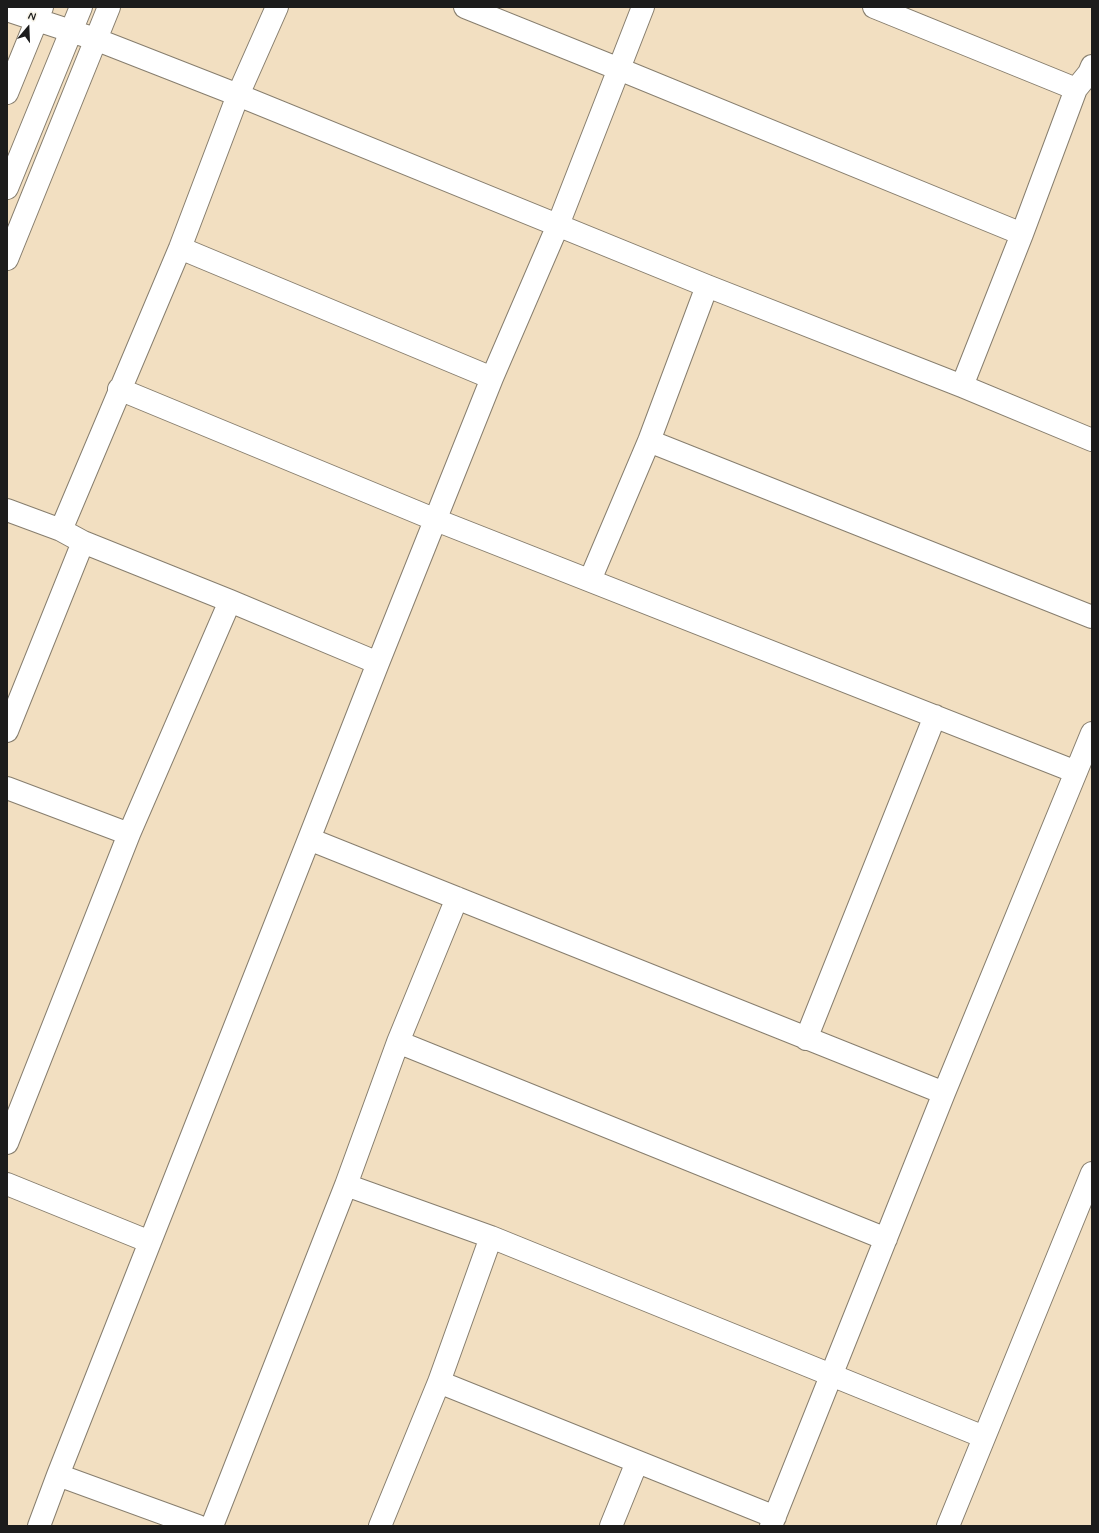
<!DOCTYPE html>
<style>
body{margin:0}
#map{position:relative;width:1099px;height:1533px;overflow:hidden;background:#f2dfc1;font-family:Mynerve,sans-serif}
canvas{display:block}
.frame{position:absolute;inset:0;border:8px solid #1c1c1c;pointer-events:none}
.north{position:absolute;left:8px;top:8px;width:40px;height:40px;-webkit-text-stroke:3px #f7f3e8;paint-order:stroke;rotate:19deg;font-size:11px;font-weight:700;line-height:16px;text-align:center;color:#1c1c1c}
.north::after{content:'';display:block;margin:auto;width:14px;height:18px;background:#1c1c1c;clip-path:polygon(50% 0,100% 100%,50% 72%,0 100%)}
</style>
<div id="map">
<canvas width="1099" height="1533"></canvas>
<div class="frame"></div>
<div class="north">N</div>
</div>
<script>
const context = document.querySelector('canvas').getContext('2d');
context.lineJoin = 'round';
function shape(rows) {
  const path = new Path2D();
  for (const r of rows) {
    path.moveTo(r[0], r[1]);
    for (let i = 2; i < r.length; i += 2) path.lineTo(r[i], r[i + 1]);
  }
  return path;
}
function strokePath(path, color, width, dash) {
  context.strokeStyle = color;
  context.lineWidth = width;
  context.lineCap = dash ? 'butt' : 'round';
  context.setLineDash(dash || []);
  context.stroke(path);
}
const minor = shape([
 [465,7,619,69,1022,234],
 [874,7,1076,89],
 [7,10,95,39,238,95,707,286,962,386,1092,440],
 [7,93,42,7],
 [7,188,81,7],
 [180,248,492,378],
 [7,259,109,7],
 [962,386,1022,234,1076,89,1089,73,1092,66],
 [119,389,436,520,1076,772],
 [649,441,1092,617],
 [7,510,61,530,83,542,230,601,378,663],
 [61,530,180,248,238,95,277,7],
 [590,580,649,441,707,286],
 [7,731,83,542],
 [7,788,129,834],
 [309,839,944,1093],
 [806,1039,935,716],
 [398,1042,886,1239],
 [7,1143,129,834,230,601],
 [7,1184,150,1242],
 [346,1185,491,1237,984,1437],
 [439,1382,775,1517],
 [58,1475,198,1526],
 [39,1526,58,1475,309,839,378,663,492,378,558,225,643,7],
 [212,1526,346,1185,398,1042,457,898],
 [380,1526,439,1382,491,1237],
 [611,1526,637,1462],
 [771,1526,944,1093,1092,733],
 [948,1526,1092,1173]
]);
strokePath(minor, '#877e6e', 24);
strokePath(minor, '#fff', 22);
</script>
